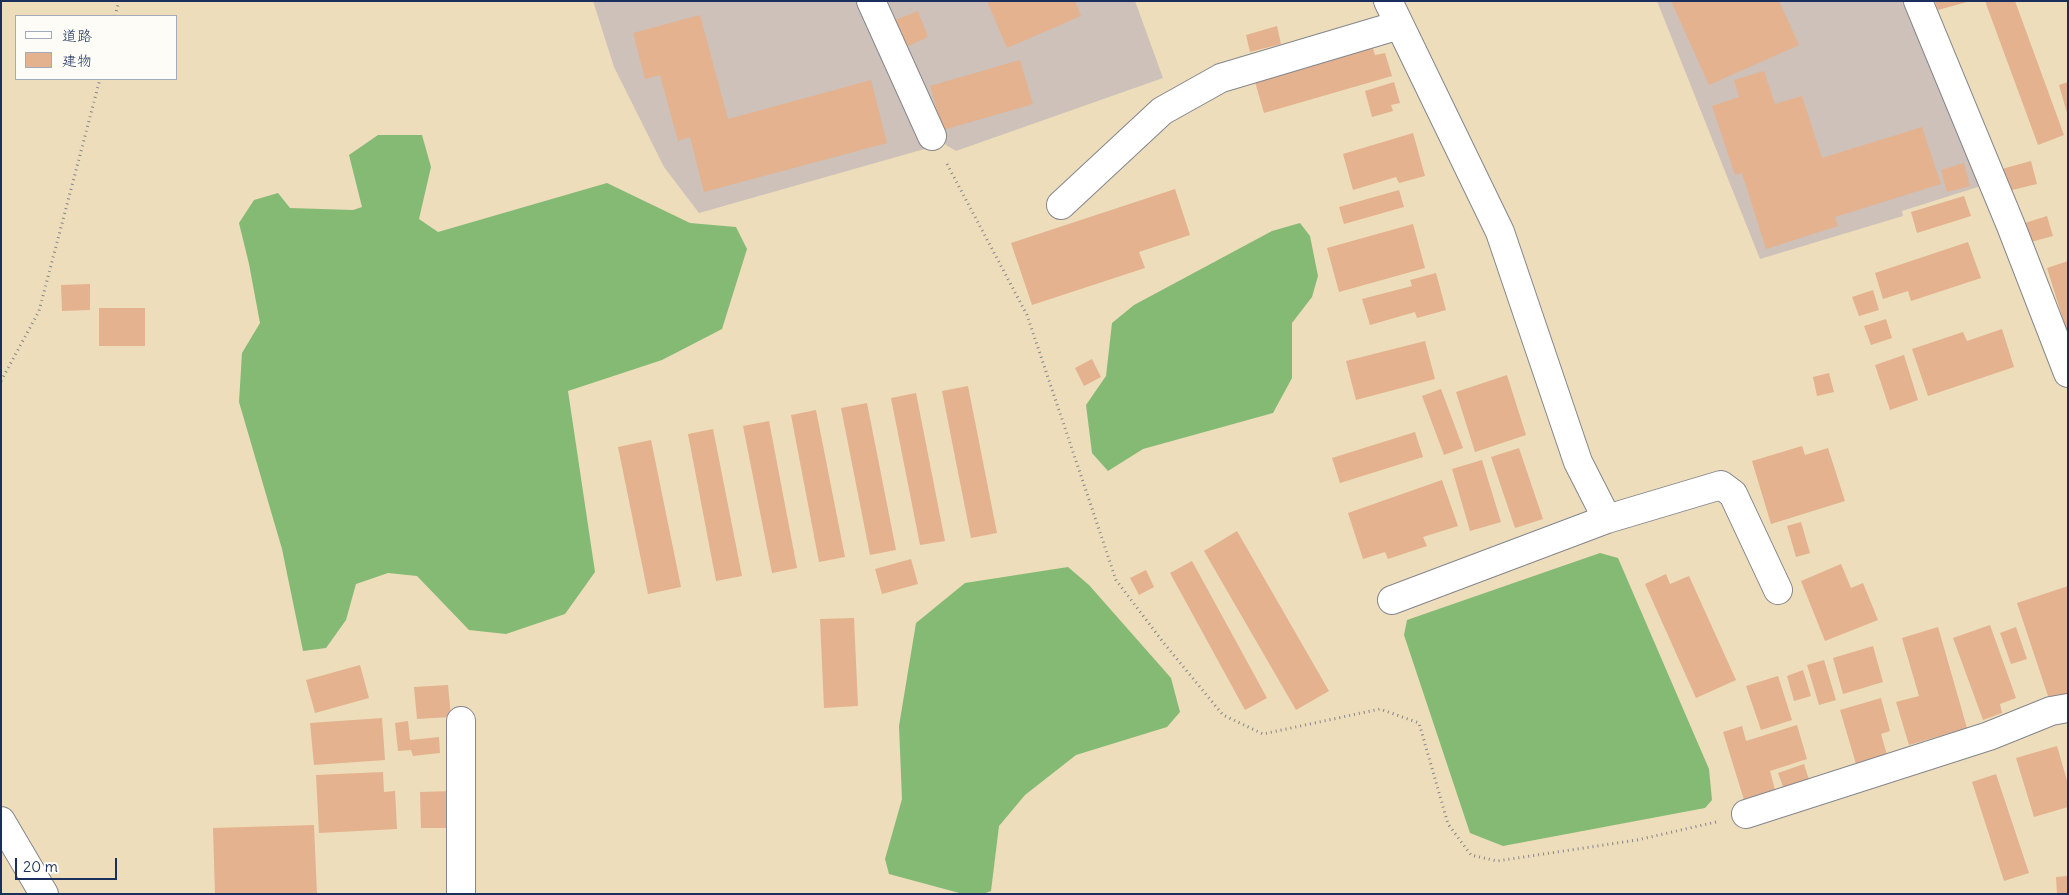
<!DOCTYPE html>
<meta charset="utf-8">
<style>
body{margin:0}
#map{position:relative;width:2069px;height:895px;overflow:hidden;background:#edddbb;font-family:Delius,"Klee One",sans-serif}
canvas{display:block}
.frame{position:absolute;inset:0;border:2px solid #1b2f5e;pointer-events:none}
.legend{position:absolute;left:15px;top:15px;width:162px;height:65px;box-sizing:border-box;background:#fdfcf7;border:1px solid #a3aaba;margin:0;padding:6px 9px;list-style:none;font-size:15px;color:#1b2f5e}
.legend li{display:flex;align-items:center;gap:10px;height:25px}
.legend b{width:25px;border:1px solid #a3aaba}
.scale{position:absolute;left:15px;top:858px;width:102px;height:22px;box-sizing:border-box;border:2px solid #1b2f5e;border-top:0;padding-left:6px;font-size:15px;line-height:18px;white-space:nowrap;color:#1b2f5e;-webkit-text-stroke:4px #fdfcf7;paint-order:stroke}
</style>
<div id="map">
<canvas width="2069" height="895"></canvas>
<div class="frame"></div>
<ul class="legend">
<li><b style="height:6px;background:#fff"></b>道路</li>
<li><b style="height:14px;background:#e4b28e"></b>建物</li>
</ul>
<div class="scale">20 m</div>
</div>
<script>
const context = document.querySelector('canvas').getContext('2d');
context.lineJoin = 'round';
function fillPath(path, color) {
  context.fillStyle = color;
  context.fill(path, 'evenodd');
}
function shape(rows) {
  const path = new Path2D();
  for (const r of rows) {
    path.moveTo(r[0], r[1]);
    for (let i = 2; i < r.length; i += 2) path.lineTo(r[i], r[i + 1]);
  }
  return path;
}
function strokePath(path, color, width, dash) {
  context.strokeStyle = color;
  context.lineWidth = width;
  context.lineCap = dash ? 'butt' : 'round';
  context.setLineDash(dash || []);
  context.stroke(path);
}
const industrial = shape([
 [593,1,862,1,928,148,699,213,664,167,614,67],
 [881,1,1135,1,1163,78,956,151,946,145],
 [1657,1,1902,1,1981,186,1902,211,1903,216,1760,259]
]);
const forest = shape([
 [378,135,422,135,431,167,419,219,438,232,607,183,690,223,736,227,747,249,722,329,662,360,568,391,595,572,565,614,506,634,469,630,417,576,388,573,356,584,346,620,326,648,303,651,282,549,239,402,242,353,260,323,249,264,239,223,254,200,278,193,290,208,353,210,362,207,349,155],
 [1300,223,1310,236,1318,276,1312,297,1292,323,1292,378,1273,413,1143,449,1108,471,1092,453,1086,405,1106,376,1112,323,1134,305,1272,231],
 [1600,553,1618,558,1709,769,1712,800,1705,808,1503,846,1470,833,1404,635,1407,620],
 [1068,567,1089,585,1171,678,1180,712,1167,727,1076,755,1025,795,999,826,991,891,983,894,963,894,889,874,885,859,902,799,899,726,916,623,965,583]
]);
const building = shape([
 [987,1,1075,1,1081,16,1007,48],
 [1671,1,1779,1,1799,45,1709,85],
 [1935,1,1967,1,1967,2,1938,10],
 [1985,1,2015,1,2064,135,2038,145],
 [918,11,928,37,906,47,895,20],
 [700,15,728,119,871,80,887,143,704,192,690,137,678,141,660,75,645,79,633,33],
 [1277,26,1281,44,1250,52,1246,35],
 [1371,41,1375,55,1385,53,1392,76,1264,113,1253,75],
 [1020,60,1033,104,943,130,930,86],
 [1764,71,1775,104,1802,96,1822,158,1922,127,1941,184,1835,217,1838,226,1766,249,1742,173,1735,175,1712,106,1739,97,1734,80],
 [1394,82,1400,103,1391,105,1393,111,1372,117,1365,91],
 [2068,82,2068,112,2067,113,2059,85],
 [1413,133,1425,176,1399,183,1396,177,1353,190,1343,154],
 [2031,161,2037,184,2008,191,2002,169],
 [1964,163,1970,186,1947,192,1941,170],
 [1175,189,1190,235,1139,252,1145,268,1032,305,1011,243],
 [1399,190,1404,207,1344,224,1339,207],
 [1964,196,1971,216,1917,233,1911,212],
 [2047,216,2053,236,2031,242,2025,223],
 [1413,224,1425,268,1339,292,1327,248],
 [1968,242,1981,278,1911,301,1908,291,1883,299,1875,273],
 [2068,261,2068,332,2067,332,2047,268],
 [1436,273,1446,310,1417,318,1415,312,1370,325,1362,299,1412,286,1410,280],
 [90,284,90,310,62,311,61,285],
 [1873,290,1879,310,1859,316,1852,297],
 [99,308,145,308,145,346,99,346],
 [1886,319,1892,338,1871,345,1864,326],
 [2002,329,2014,367,1928,396,1912,349,1963,332,1967,341],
 [1425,341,1435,379,1356,400,1346,361],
 [1904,355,1918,400,1890,410,1875,365],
 [1092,359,1101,377,1084,386,1075,368],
 [1829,373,1834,392,1817,396,1813,377],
 [1507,375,1526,435,1475,452,1456,392],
 [968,386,997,533,971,538,942,391],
 [1441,389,1463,448,1444,455,1422,396],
 [916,393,945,541,920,545,891,398],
 [867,403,896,550,870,555,841,408],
 [816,410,845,557,819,562,791,415],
 [769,421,797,568,772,573,743,426],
 [713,429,742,576,716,581,688,434],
 [1415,432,1423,457,1340,483,1332,458],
 [651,440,681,587,648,594,618,447],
 [1802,446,1805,455,1828,448,1845,501,1771,524,1752,461],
 [1519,448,1543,519,1515,528,1491,457],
 [1482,460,1501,522,1470,531,1452,469],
 [1442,480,1458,526,1423,537,1427,546,1388,559,1385,552,1363,559,1348,513],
 [1801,522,1810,553,1796,557,1787,526],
 [1237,531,1329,691,1296,710,1204,551],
 [911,559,918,584,882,594,875,569],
 [1192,561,1267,698,1245,710,1170,573],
 [1841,564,1851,588,1863,583,1878,620,1825,641,1801,581],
 [1146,570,1154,587,1139,595,1130,578],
 [1666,574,1670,584,1689,576,1736,680,1696,698,1645,584],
 [2068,586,2068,696,2050,702,2017,603],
 [854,618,858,706,824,708,820,619],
 [1990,625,2016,698,2000,704,2002,713,1983,720,1953,638],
 [1938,627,1967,728,1909,745,1896,702,1919,696,1902,638],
 [2016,627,2027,659,2011,664,2000,633],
 [1873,646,1883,682,1843,694,1833,658],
 [1824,660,1836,700,1819,705,1807,665],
 [360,665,369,698,315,713,306,680],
 [1803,670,1811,696,1794,701,1787,676],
 [1778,676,1792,720,1761,730,1746,686],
 [448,685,451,717,417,719,414,687],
 [1881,698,1890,731,1881,734,1887,755,1856,764,1840,710],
 [382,718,385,760,314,765,310,723],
 [408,721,410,740,439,737,440,753,413,756,411,750,398,751,395,723],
 [1797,725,1807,759,1770,771,1775,790,1744,800,1723,732,1742,726,1746,741],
 [2057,746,2068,784,2068,807,2034,817,2016,758],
 [1804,764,1810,783,1785,792,1778,773],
 [383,772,384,792,395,791,397,829,319,833,316,775],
 [1996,774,2029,873,2004,881,1972,782],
 [452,791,452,828,421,828,420,792],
 [314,825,317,894,215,894,213,828],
 [2068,876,2068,894,2057,894,2056,877]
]);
const path = shape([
 [115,16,119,1],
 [947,164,1027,315,1116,580,1163,642,1223,715,1263,734,1380,709,1419,723,1448,824,1471,855,1497,861,1637,840,1716,822],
 [1,381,39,311,100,79]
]);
const street = shape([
 [871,1,932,136],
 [1388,1,1500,232,1578,462,1607,519,1392,600],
 [1918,1,2011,226,2068,373],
 [1061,205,1162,111,1221,78,1399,25],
 [1607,519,1721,485,1733,494,1778,590],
 [1746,814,1989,736,2051,711,2068,708],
 [1,821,44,894],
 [461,894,461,721]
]);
fillPath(industrial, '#cec1b9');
fillPath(forest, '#85ba75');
fillPath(building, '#e4b28e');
strokePath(street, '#84868c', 30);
strokePath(path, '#84868c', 3, [1, 4]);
strokePath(street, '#fff', 28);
</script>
